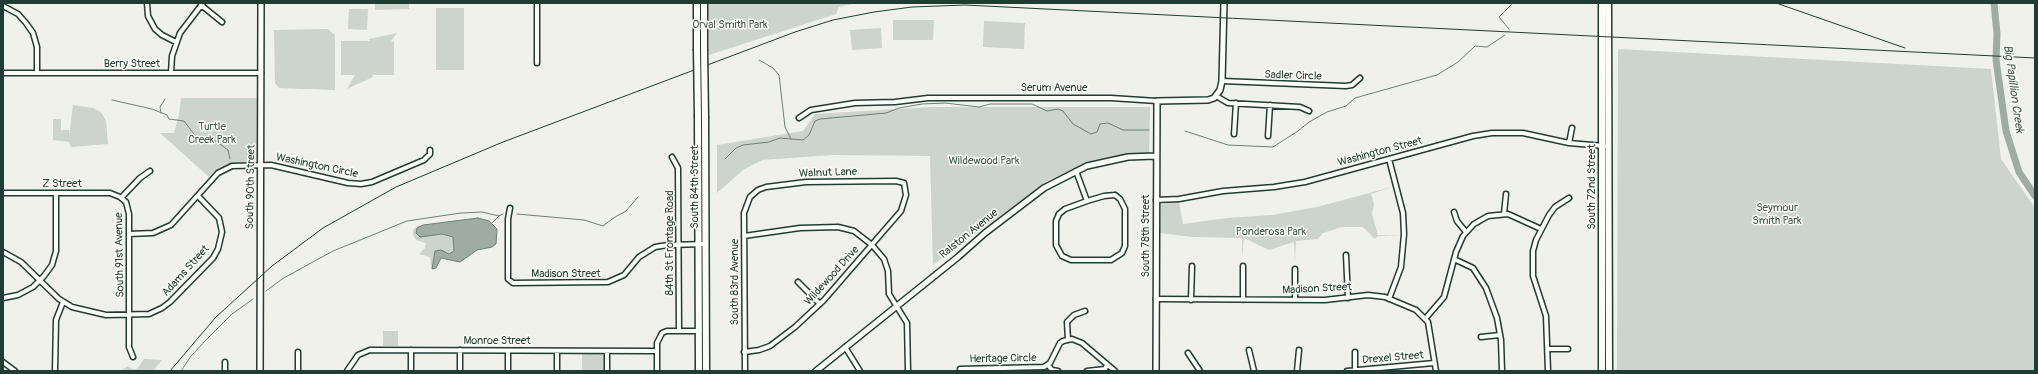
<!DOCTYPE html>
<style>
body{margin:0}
#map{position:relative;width:2038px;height:374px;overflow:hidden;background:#f0f1eb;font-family:Pangolin,sans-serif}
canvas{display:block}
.frame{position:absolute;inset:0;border:4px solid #1f3d34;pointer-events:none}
</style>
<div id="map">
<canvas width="2038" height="374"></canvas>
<div class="frame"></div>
</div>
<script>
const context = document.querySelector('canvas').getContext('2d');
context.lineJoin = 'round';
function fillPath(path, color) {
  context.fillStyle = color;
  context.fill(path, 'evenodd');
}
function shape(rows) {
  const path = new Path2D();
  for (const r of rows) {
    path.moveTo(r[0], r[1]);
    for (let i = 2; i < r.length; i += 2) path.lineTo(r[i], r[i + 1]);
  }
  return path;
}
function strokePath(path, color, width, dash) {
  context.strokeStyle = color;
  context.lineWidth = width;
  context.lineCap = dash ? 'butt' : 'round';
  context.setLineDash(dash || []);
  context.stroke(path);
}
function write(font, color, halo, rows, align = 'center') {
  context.font = font + ' Pangolin,sans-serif';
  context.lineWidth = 3;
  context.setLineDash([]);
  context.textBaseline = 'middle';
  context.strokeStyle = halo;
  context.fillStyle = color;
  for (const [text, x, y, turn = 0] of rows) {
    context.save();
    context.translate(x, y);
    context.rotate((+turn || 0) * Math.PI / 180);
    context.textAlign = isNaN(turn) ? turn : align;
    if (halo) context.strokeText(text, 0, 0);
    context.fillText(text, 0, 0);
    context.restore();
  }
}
const green = shape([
 [375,3,409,3,409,9,375,10],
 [708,3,856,3,839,7,836,14,709,55],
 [436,8,464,8,464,70,436,70],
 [349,9,368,9,367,30,348,29],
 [893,20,934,20,933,40,893,40],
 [984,21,1025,23,1024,49,983,47],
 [881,28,882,48,852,50,850,30],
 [328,29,335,35,335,90,279,88,275,83,274,30],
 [397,33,391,41,394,42,394,75,372,75,373,77,347,89,355,75,341,75,341,41,370,41,369,39],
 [1618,49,1991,69,2001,159,2035,208,2035,371,1617,371],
 [181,98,257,98,257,159,254,161,227,164,218,169,209,177,160,133,174,133,179,115],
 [73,105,93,108,101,112,106,121,108,144,71,147,69,142,53,140,53,119,61,119,61,130,69,130,69,137],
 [930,107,1150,107,1149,154,1093,161,1049,180,933,265,930,156,833,155,762,160,743,170,717,193,717,145,803,131,815,114],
 [1392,187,1371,194,1374,204,1372,214,1378,235,1400,235,1378,236,1375,239,1363,227,1342,227,1323,233,1318,239,1296,241,1295,262,1294,242,1269,250,1244,238,1242,258,1242,238,1192,237,1160,233,1161,204,1179,202,1183,224,1227,218,1272,215,1317,207],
 [423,225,416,233,418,236,442,234,453,237,454,251,449,254,434,253,435,259,431,268,430,257,419,254,425,248,426,243,416,240,413,235,413,230,417,226],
 [383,331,398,331,398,346,383,346],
 [582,353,605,353,604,371,582,371],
 [144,359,162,360,153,371,120,371,128,366,132,369,137,369]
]);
const water = shape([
 [478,218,489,221,497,229,496,244,492,247,477,250,460,262,441,258,436,268,432,269,435,251,441,250,449,254,454,251,453,237,442,234,420,237,416,233,417,228,423,225,478,218]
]);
const stream = shape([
 [1509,29,1499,17,1513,3],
 [759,60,773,68,779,75,785,127,791,139],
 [112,100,152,109,167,115,169,119,184,121,200,142,207,144,212,141,216,141,228,150,230,159],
 [161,113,160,107,165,99],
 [1185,131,1228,145,1273,147,1298,131,1309,122,1327,112,1346,106,1355,98,1437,75,1458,62,1475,46,1487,47,1505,35],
 [725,159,736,148,743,145,769,142,780,138,803,140,809,135,815,121,820,119,886,113,899,108,922,104,945,103,979,107,990,104,1032,104,1047,111,1058,109,1063,111,1073,124,1091,134,1097,132,1100,124,1108,123,1123,130,1149,130],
 [517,214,584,220,603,226,615,217,626,211,638,197],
 [491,224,499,216],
 [266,291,282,279,333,251,407,221,461,213,482,212,499,216,503,214],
 [181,371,191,356,207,339,232,314,253,299]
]);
const river = shape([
 [1994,3,1997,34,1996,60,2006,131,2019,172,2035,196]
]);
const minor = shape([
 [147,3,148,16,155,29,162,35,176,42],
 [201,5,222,22],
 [3,6,18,14,26,23,33,33,37,47,37,73],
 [537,63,537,3],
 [3,73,261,73],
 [171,73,172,56,180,33,203,3],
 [1222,81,1346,86,1352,85,1360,78],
 [1216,96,1228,103,1300,107,1309,111],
 [799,118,811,110,855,103,895,102,928,98,1111,98,1157,101],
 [1234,134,1236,103],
 [1268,136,1270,105],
 [1569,143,1572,128],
 [672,157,678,168,679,330],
 [1389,159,1403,213,1404,234,1401,267,1389,299],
 [1076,171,1087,201],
 [3,193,110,193,120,197,126,202,129,214,129,347,133,357],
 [1115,195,1120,199,1125,209,1125,246,1122,253,1111,260,1071,260,1062,256,1056,245,1056,221,1059,214,1065,209,1087,201,1104,196,1115,195],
 [121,198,140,178,150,171],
 [1156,200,1179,199,1223,191,1274,187,1305,182,1473,136,1492,133,1523,133,1569,143,1604,146],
 [510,208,508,219,508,279,513,283,608,282,624,275,639,257,655,247,668,245,706,244],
 [1454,212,1457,221,1466,232],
 [1504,214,1506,194],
 [129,234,153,233,171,225,218,173,232,166,271,165,348,183,361,184,372,182,424,160,430,154,430,150],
 [744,236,800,228,838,227,854,231,872,245,884,259,888,271,889,294,907,323,908,371],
 [3,252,21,262,59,299,72,307,106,315,149,314,162,308,170,302,213,258,218,249,222,232,219,218,198,196],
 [1346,255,1348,298],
 [1454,259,1473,268,1486,288,1497,318,1501,340,1502,371],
 [798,282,820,304],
 [3,298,18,295,33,287,44,276,52,265,56,251,56,193],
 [1156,299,1325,300,1368,295,1385,297,1416,310,1428,322,1436,371],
 [1191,300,1192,266],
 [1243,300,1243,266],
 [1295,300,1295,269],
 [1425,319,1444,297,1456,252,1463,236,1474,224,1488,216,1508,214,1541,229],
 [1481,337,1500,335],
 [1068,340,1067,322,1074,315,1085,311],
 [845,347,860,371],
 [1548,349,1568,349],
 [1249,350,1254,371],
 [508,351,508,371],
 [557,351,557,371],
 [607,351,607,371],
 [298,352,298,371],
 [744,352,759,350,770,346,795,327,824,300,901,211,906,195,904,183,896,181,806,182,766,187,758,190,750,197,744,213,745,371],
 [1188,353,1200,371],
 [3,362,15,371],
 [225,362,225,371],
 [1048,365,1052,370,1058,371],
 [960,369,1044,367,1050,363,1060,343,1063,341,1072,339,1082,343,1115,371],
 [55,371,56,320,63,302],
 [347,371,358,355,370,350,656,351],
 [411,371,411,350],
 [460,371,460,350],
 [657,371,657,343,662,333,667,331,700,331],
 [1087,371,1105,369,1107,365],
 [1297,371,1299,350],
 [1347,371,1434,363],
 [1355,371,1355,352],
 [1548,371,1546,316,1533,276,1533,251,1536,240,1549,215,1555,207,1569,198]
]);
const tertiary = shape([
 [260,371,261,3],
 [816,371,958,257,985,233,1044,188,1087,166,1128,157,1155,156],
 [1156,371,1157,101,1208,100,1214,98,1220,90,1222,81,1224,3]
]);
const primary = shape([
 [697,3,697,49],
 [704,3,704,49],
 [1602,3,1602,371],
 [1608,3,1609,371],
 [698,117,699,371],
 [705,118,706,371]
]);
const rail = shape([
 [1776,3,1905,48],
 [170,371,216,317,272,266,323,228,396,187,503,142,795,32,833,20,874,12,912,7,965,5,2035,58]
]);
const primaryBridge = shape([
 [697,49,698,117],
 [704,49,705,118]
]);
const parkNames = [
 ["Orval Smith Park",730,25],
 ["Turtle",212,127],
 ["Creek Park",212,140],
 ["Wildewood Park",984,161],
 ["Seymour",1777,208],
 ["Smith Park",1777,221],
 ["Ponderosa Park",1271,232]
];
const streetNames = [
 ["Berry Street",132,64],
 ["Sadler Circle",1293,76,2],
 ["Serum Avenue",1054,88],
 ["Washington Street",1380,152,-15],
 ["Washington Circle",317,166,12],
 ["Walnut Lane",828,173,-2],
 ["Z Street",62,184],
 ["South 90th Street",251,187,-89],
 ["South 84th Street",695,187,-90],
 ["South 72nd Street",1592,187,-90],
 ["Ralston Avenue",969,234,-39],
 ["South 78th Street",1146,236,-90],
 ["84th St Frontage Road",670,243,-90],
 ["South 91st Avenue",120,255,-91],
 ["Adams Street",186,271,-48],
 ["Madison Street",566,274],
 ["Wildewood Drive",832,276,-48],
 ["South 83rd Avenue",735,282,-90],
 ["Madison Street",1317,289,-3],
 ["Monroe Street",497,341],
 ["Drexel Street",1393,358,-5],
 ["Heritage Circle",1003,359,-1]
];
const waterNames = [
 ["Big Papillion Creek",2013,89,82]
];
fillPath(green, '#cdd3cd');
fillPath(water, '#9faca4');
strokePath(water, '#6c8077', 1);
strokePath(stream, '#6c8077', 1);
strokePath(river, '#9faca4', 7);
strokePath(minor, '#1f3d34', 7);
strokePath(tertiary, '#1f3d34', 8);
strokePath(primary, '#1f3d34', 9);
strokePath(minor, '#fdfcf7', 4);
strokePath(tertiary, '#fdfcf7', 5);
strokePath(primary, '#fdfcf7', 6);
strokePath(rail, '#1f3d34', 1);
strokePath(primaryBridge, '#1f3d34', 9, []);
strokePath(primaryBridge, '#fdfcf7', 6);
write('11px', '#425b53', '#fdfcf7', parkNames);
write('11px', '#1f3d34', '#fdfcf7', streetNames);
write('italic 12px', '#455e56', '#fdfcf7', waterNames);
</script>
